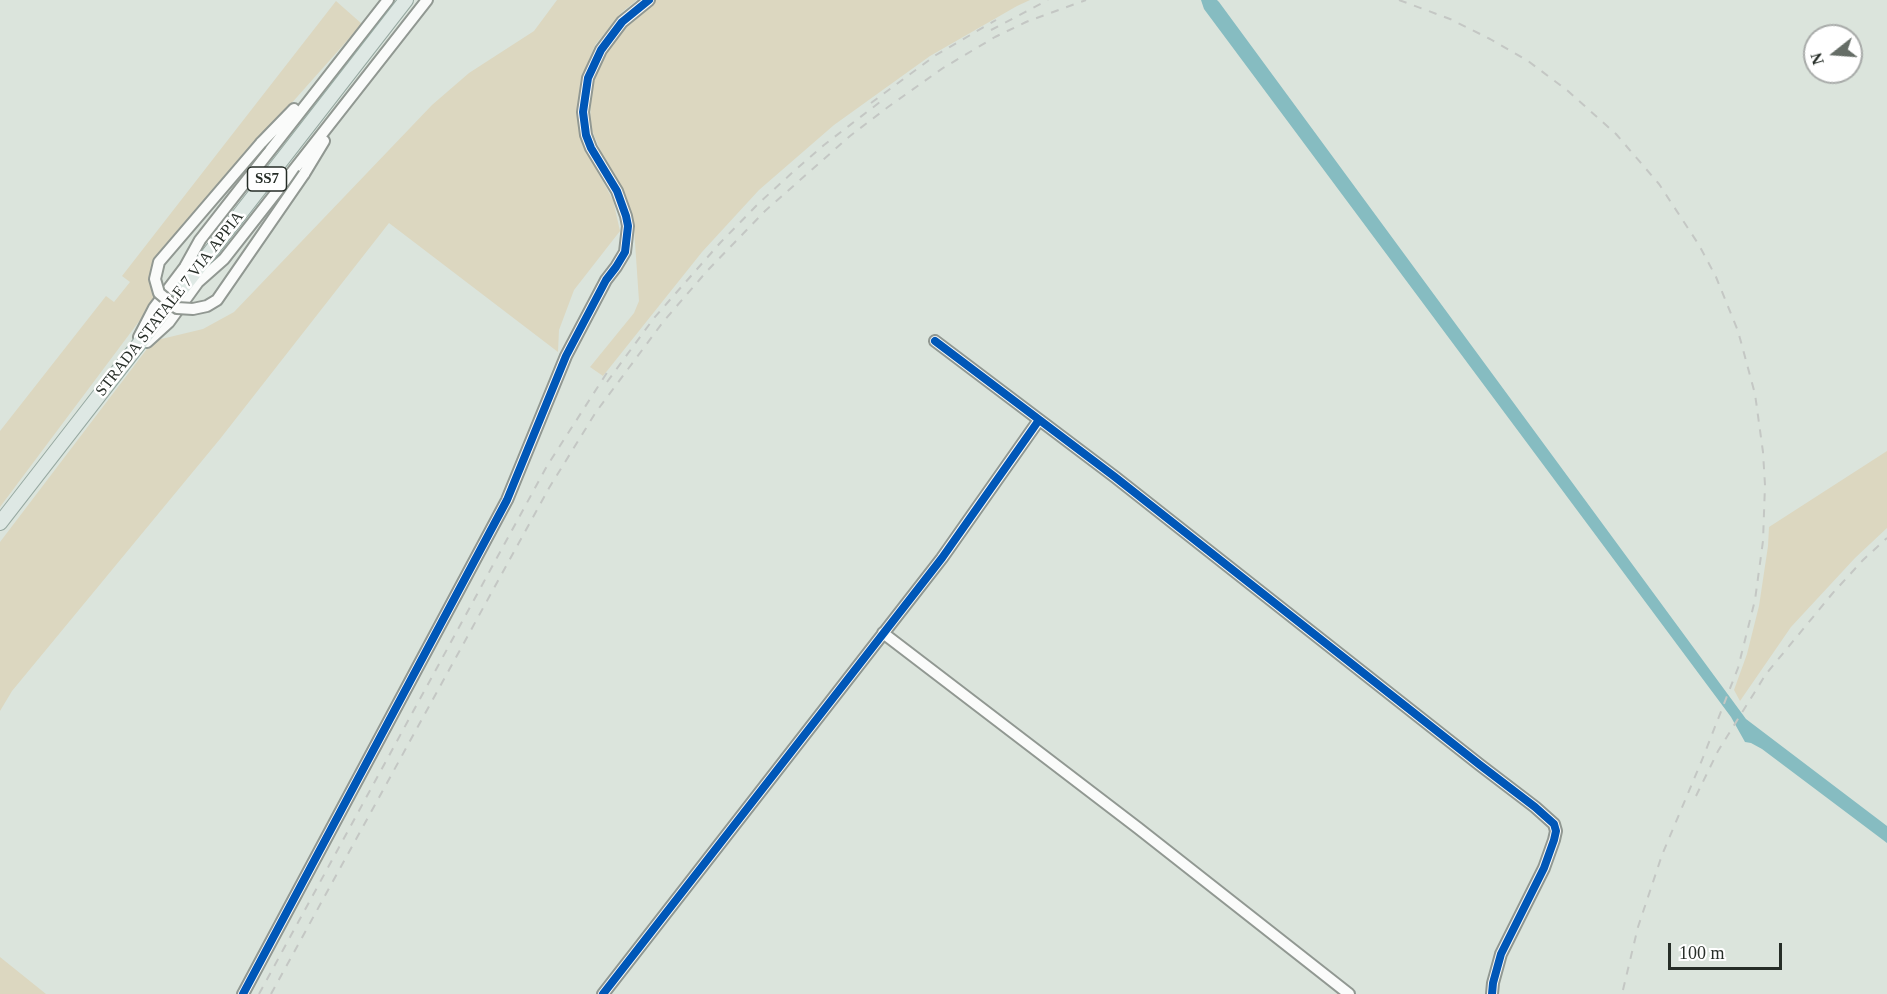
<!DOCTYPE html>
<style>
body{margin:0}
#map{position:relative;width:1887px;height:994px;overflow:hidden;background:#dbe4dc;font-family:Georgia,serif}
canvas{display:block}
.north{position:absolute;left:1803px;top:24px;width:60px;height:60px;box-sizing:border-box;background:#fff;border:2px solid #a8aba9;border-radius:50%;rotate:253deg;font-size:16px;font-weight:700;line-height:24px;text-align:center;color:#262d27}
.north::after{content:'';display:block;margin:auto;width:21px;height:27px;background:#656d66;clip-path:polygon(50% 0,100% 100%,50% 72%,0 100%)}
.scale{position:absolute;left:1668px;top:943px;width:114px;height:27px;box-sizing:border-box;border:3px solid #262d27;border-top:0;padding-left:8px;font-size:18px;line-height:21px;white-space:nowrap;color:#262d27;-webkit-text-stroke:4px #fff;paint-order:stroke}
</style>
<div id="map">
<canvas width="1887" height="994"></canvas>
<div class="north">N</div>
<div class="scale">100 m</div>
</div>
<script>
const context = document.querySelector('canvas').getContext('2d');
context.lineJoin = 'round';
function fillPath(path, color) {
  context.fillStyle = color;
  context.fill(path, 'evenodd');
}
function shape(rows) {
  const path = new Path2D();
  for (const r of rows) {
    path.moveTo(r[0], r[1]);
    for (let i = 2; i < r.length; i += 2) path.lineTo(r[i], r[i + 1]);
  }
  return path;
}
function strokePath(path, color, width, dash) {
  context.strokeStyle = color;
  context.lineWidth = width;
  context.lineCap = dash ? 'butt' : 'round';
  context.setLineDash(dash || []);
  context.stroke(path);
}
function write(font, color, halo, rows, align = 'center') {
  context.font = font + ' Georgia,serif';
  context.lineWidth = 5;
  context.setLineDash([]);
  context.textBaseline = 'middle';
  context.strokeStyle = halo;
  context.fillStyle = color;
  for (const [text, x, y, turn = 0] of rows) {
    context.save();
    context.translate(x, y);
    context.rotate((+turn || 0) * Math.PI / 180);
    context.textAlign = isNaN(turn) ? turn : align;
    if (halo) context.strokeText(text, 0, 0);
    context.fillText(text, 0, 0);
    context.restore();
  }
}
const green = shape([
 [557,0,637,0,622,12,595,45,580,82,578,124,586,151,613,200,620,231,574,290,559,330,558,352,389,223,220,439,12,691,0,711,0,542,153,341,203,329,234,312,432,105,469,73,534,31],
 [655,0,1030,0,1017,6,930,56,834,125,759,190,702,252,603,376,590,367,634,313,639,301,634,228,590,126,591,90,603,55,626,25],
 [336,1,362,24,160,251,151,277,158,296,0,507,0,431,106,296,114,302,130,282,122,276],
 [1887,451,1887,528,1855,558,1791,627,1740,701,1734,690,1747,654,1759,606,1768,546,1769,527],
 [0,957,46,994,0,994]
]);
const water = shape([
 [1201,0,1217,0,1219,2,1746,719,1887,826,1887,843,1762,749,1751,743,1745,742,1731,717,1204,9]
]);
const minor = shape([
 [261,143,294,109],
 [304,174,324,141],
 [139,337,154,308,185,267,200,240,388,0],
 [935,341,1115,477,1480,765,1535,807,1554,824,1556,831,1554,840,1544,868,1501,954,1493,983,1492,994],
 [147,342,169,322,198,282,224,259,427,0],
 [883,633,1138,828,1349,994],
 [243,994,507,500,566,356,606,280,616,267,625,252,628,226,626,216,617,191,591,148,586,135,583,112,588,78,601,50,622,22,649,0],
 [603,994,942,558,1039,420]
]);
const major = shape([
 [0,523,406,0]
]);
const rail = shape([
 [1399,0,1450,19,1490,39,1528,61,1568,91,1616,134,1659,184,1699,245,1716,277,1738,331,1755,394,1763,452,1765,485,1763,541,1755,600,1738,668,1702,760,1662,855,1638,927,1622,994],
 [991,30,1048,0],
 [871,103,936,55,996,20],
 [607,382,654,318,720,243,758,204,794,171,824,145,880,102],
 [1696,796,1718,751,1766,674,1832,594,1863,560,1887,538],
 [259,994,547,466,608,371],
 [271,994,549,488,596,412,663,322,707,271,765,211,850,136,888,107,943,68,995,37,1026,22,1086,0]
]);
const minorBridge = shape([
 [261,143,159,262,155,279,159,293,177,308,193,309,207,306,217,300,304,174]
]);
const cycleway = shape([
 [935,341,1115,477,1480,765,1535,807,1554,824,1556,831,1554,840,1544,868,1501,954,1493,983,1492,994],
 [243,994,507,500,566,356,606,280,616,267,625,252,628,226,626,216,617,191,591,148,586,135,583,112,588,78,601,50,622,22,649,0],
 [603,994,942,558,1039,420]
]);
const shields = [
 [267,179,39]
];
const shieldNames = [
 ["SS7",267,179]
];
const streetNames = [
 ["STRADA STATALE 7 VIA APPIA",170,304,-52]
];
fillPath(green, '#dcd7c0');
fillPath(water, '#86bcc1');
strokePath(minor, '#919892', 14);
strokePath(major, '#96a8a1', 16);
strokePath(minor, '#fafbfa', 10);
strokePath(major, '#dee8e4', 14);
strokePath(rail, '#c4c7c4', 2, [8, 8]);
strokePath(minorBridge, '#919892', 14, []);
strokePath(minorBridge, '#fafbfa', 10);
strokePath(cycleway, '#0057b8', 8);
for (const [x, y, w] of shields) {
  const box = new Path2D();
  box.roundRect(x - w / 2, y - 12, w, 24, 4.5);
  context.fillStyle = '#fff';
  context.fill(box);
  strokePath(box, '#262d27', 1.5);
}
write('bold 15px', '#262d27', null, shieldNames);
write('16px', '#262d27', '#fff', streetNames);
</script>
